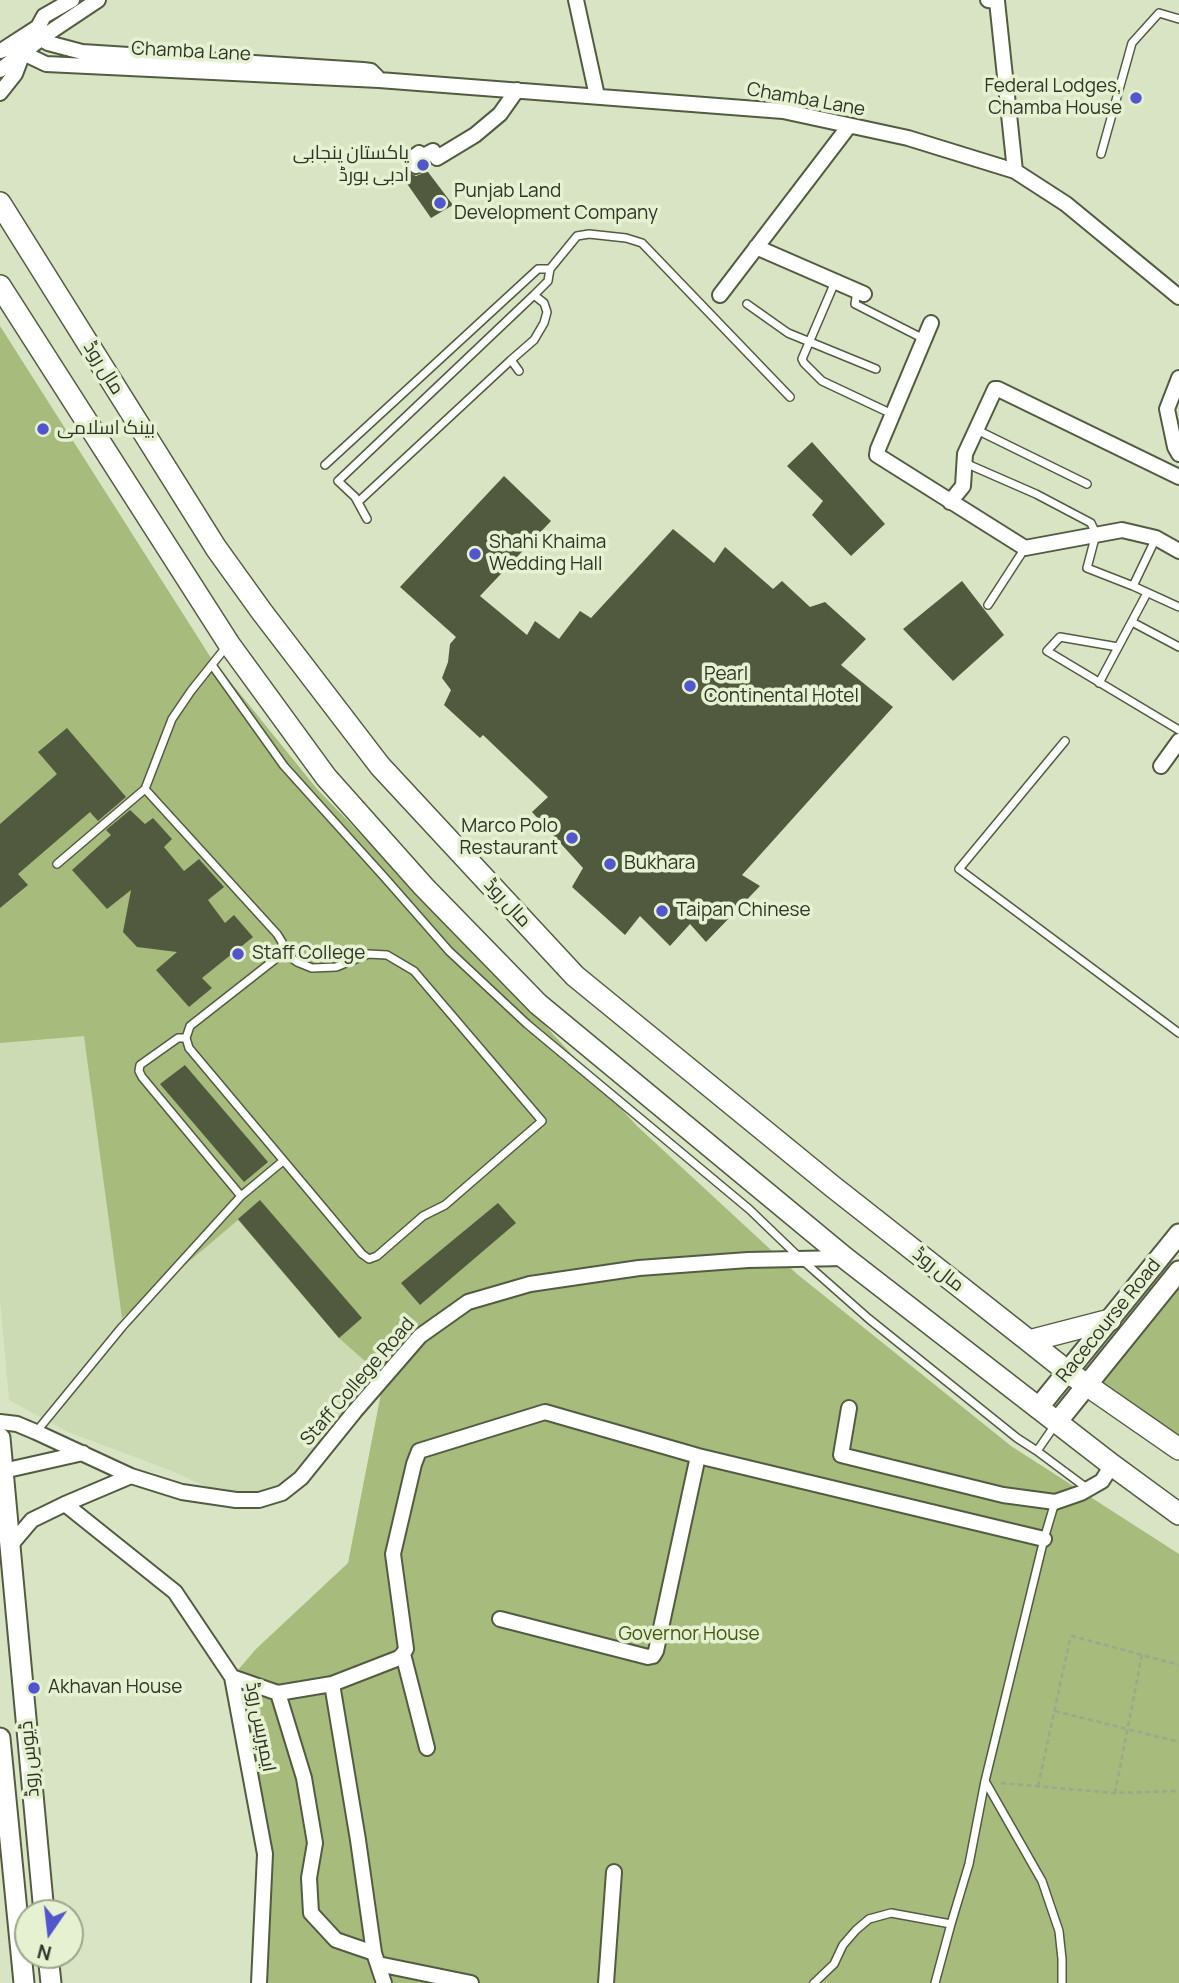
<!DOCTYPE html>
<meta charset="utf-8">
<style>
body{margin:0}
#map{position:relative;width:1179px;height:1983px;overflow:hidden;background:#d8e4c4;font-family:Manrope,sans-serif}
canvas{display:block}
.north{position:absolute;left:14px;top:1899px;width:70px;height:70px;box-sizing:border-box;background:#e5f1d1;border:2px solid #9da58d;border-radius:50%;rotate:194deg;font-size:19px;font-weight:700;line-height:28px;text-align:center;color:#303428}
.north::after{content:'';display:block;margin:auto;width:24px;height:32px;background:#5256cd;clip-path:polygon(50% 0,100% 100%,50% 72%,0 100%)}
</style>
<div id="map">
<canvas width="1179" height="1983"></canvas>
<div class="north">N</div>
</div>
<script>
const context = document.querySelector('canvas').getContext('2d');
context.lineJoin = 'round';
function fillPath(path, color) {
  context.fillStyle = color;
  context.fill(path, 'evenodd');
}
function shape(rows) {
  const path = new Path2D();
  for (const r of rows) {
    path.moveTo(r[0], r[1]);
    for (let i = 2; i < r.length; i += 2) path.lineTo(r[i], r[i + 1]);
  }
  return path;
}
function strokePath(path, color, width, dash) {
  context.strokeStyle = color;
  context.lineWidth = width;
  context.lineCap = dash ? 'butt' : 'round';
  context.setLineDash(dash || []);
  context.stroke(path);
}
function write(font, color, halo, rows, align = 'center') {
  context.font = font + ' Manrope,Cairo,sans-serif';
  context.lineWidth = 7;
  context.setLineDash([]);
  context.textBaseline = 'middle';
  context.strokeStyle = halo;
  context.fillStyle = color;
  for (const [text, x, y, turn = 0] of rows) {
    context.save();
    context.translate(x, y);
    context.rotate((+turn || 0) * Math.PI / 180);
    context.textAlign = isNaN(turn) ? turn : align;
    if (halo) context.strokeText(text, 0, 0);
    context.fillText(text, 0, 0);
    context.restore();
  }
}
const built = shape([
 [0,326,211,658,317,789,532,1011,468,1302,282,1493,236,1500,172,1471,68,1432,9,1400,0,1299]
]);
const green = shape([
 [0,326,211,658,317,789,532,1011,637,1126,797,1274,1011,1446,1179,1554,1179,1983,259,1983,265,1854,232,1677,256,1649,348,1563,384,1378,339,1338,238,1220,122,1318,84,1036,0,1043],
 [1179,1285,1179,1444,1096,1384]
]);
const building = shape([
 [425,168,453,205,431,218,403,178,410,173,416,176,421,174],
 [812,442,885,524,851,556,812,515,823,501,787,466],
 [504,476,551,521,480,596,527,635,535,621,559,639,580,611,591,618,673,529,714,563,725,547,773,589,782,581,810,607,825,602,866,639,841,665,893,707,742,875,760,886,706,942,690,924,670,946,640,916,625,935,572,887,583,868,532,812,548,797,483,735,480,738,444,705,451,690,442,678,448,662,450,644,456,637,400,587],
 [962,581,1004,635,953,681,903,629],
 [67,728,126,797,98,821,90,812,18,874,28,885,0,908,0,824,57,774,38,752],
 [130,810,145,824,153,818,172,839,164,847,184,871,199,859,224,887,208,900,225,923,234,915,253,937,202,978,212,988,189,1007,156,970,177,952,137,947,123,932,131,890,107,909,72,870,111,835,106,830],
 [185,1065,268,1162,244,1182,160,1084],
 [260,1200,362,1318,339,1338,238,1219],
 [498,1203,516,1223,420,1305,401,1283]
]);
const path = shape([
 [1055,1711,1179,1742],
 [1001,1783,1115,1793,1179,1791],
 [1038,1786,1070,1639,1072,1636,1179,1665],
 [1115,1793,1142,1655]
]);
const service = shape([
 [1101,154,1132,43,1159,13,1179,19],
 [835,282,802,359,804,363,822,381,892,414],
 [857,291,855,304,924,339],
 [534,295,548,281,550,269,577,236,589,234,626,238,642,243,790,397],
 [747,304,788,333,876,369],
 [977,430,1087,484],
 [965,463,1036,494,1091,523,1096,534,1087,568,1133,586],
 [325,465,538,269,550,269],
 [358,502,511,360],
 [367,519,355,497,338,481,534,295,544,303,547,312,544,323,534,340,511,360,519,371],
 [1156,538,1133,586,1179,607],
 [988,605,1025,548],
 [1132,622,1179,647],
 [226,647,191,691,172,719,145,789,277,934,282,942,282,951,278,957,190,1026,186,1038,189,1048,362,1254,369,1259,377,1256,423,1216,445,1205,542,1121,414,971,387,955,368,954,336,967,312,968,297,962,282,951],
 [1118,647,1060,637,1047,651,1179,730],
 [212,665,284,766,385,878,449,951,527,1024,749,1209,801,1259,869,1319,1017,1438,1037,1451,1055,1425],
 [1099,683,1147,593],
 [1065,741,959,869,1179,1033],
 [57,864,145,789],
 [186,1038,178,1038,140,1065,139,1071,142,1077,241,1196],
 [36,1432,122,1327,241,1196,283,1161],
 [1037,1451,1088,1489],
 [985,1781,1042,1881,1059,1931,1062,1959,1062,1983],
 [814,1983,834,1964,843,1945,856,1930,869,1919,891,1913,951,1924,969,1864,985,1781,1044,1539,1055,1502],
 [935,1983,951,1924]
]);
const minor = shape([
 [576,0,597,96],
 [988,0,997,1,1015,171],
 [41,39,48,43,82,52,363,70,371,71,377,77],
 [4,49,23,53,46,64,379,80,783,111,908,138,1015,171,1066,204,1179,297],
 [1,51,38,27,44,16,72,0],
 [0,70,50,32,98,0],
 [0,93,15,74,23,53],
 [416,166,411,159,419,153,422,157,433,151,437,158,475,135,500,114,517,90],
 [756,247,864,294],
 [720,295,849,126],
 [931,323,878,449,877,455,1025,548,1122,530,1156,538,1179,551],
 [1179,378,1167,409,1175,447,1179,454],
 [950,502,963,486,965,454,995,389,998,389,1179,477],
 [1161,766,1179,741],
 [849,1408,841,1455,1003,1495,1055,1502,1081,1493,1102,1481,1112,1465],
 [0,1422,17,1424,36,1432,131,1476,182,1492,236,1500,259,1500,282,1493,301,1478,355,1411,420,1336,468,1302,530,1284,639,1268,748,1260,845,1258],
 [3,1471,83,1453],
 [65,1504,175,1592,232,1677,265,1854,259,1983],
 [9,1547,32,1520,65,1504,131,1476],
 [500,1619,648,1657,653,1656,656,1651,698,1456],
 [403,1654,427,1748],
 [232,1677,278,1693,332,1684,358,1840,374,1953,384,1983],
 [332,1684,399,1658,403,1654,406,1649,393,1554,414,1464,419,1451,545,1412,698,1456,1044,1539],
 [278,1693,304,1778,315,1843,309,1878,311,1913,336,1940,374,1953],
 [378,1964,471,1983],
 [606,1983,614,1872]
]);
const secondary = shape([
 [1038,1408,1179,1234],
 [1057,1422,1179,1271],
 [0,1438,44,1913],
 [0,1738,24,1983],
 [48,1955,51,1983]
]);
const primary = shape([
 [0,203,216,548,262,612,380,766,575,976,832,1186,1029,1341,1068,1372,1179,1449],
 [0,286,229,644,326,777,424,887,538,1004,845,1258,1112,1465,1179,1514],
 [1029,1341,1110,1320]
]);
const markers = [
 [1136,98,7,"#5256cd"],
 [423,165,7,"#5256cd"],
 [440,203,7,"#5256cd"],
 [43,429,7,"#5256cd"],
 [475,554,7,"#5256cd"],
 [690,686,7,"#5256cd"],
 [572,838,7,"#5256cd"],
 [610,864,7,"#5256cd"],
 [662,911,7,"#5256cd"],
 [238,954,7,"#5256cd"],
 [34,1688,7,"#5256cd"]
];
const streetNames = [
 ["Chamba Lane",191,52,3],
 ["Chamba Lane",806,100,10],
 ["مال روڈ",103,368,58],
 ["مال روڈ",507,903,47],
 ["مال روڈ",938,1270,38],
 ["Racecourse Road",1109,1321,-51],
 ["Staff College Road",358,1382,-49],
 ["ایمپریس روڈ",260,1727,79],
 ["ڈیوس روڈ",30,1759,-95]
];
const poiNames = [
 ["Federal Lodges,",1122,87,"right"],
 ["Chamba House",1122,109,"right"],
 ["پاکستان پنجابی",409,154,"right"],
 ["ادبی بورڈ",409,176,"right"],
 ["Punjab Land",454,192],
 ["Development Company",454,214],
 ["بینک اسلامی",57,429],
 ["Shahi Khaima",489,543],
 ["Wedding Hall",489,565],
 ["Pearl",704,675],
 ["Continental Hotel",704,697],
 ["Marco Polo",558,827,"right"],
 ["Restaurant",558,849,"right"],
 ["Bukhara",624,864],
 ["Taipan Chinese",676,911],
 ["Staff College",252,954],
 ["Akhavan House",48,1688]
];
const parkNames = [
 ["Governor House",689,1635]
];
fillPath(built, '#cddbb4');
fillPath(green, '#a6bb7c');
fillPath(building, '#515a3f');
strokePath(service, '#525c40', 10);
strokePath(minor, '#525c40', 18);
strokePath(secondary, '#525c40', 23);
strokePath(primary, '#525c40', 24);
strokePath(path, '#9ea78e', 2.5, [5, 3.5]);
strokePath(service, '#fff', 7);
strokePath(minor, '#fff', 14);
strokePath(secondary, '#fff', 19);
strokePath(primary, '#fff', 21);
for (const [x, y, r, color] of markers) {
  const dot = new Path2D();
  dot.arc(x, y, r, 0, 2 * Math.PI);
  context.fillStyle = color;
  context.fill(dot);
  strokePath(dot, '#e5f1d1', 2.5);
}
write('19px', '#303428', '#e5f1d1', streetNames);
write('19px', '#303428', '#e5f1d1', poiNames, 'left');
write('19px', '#445612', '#e5f1d1', parkNames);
</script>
